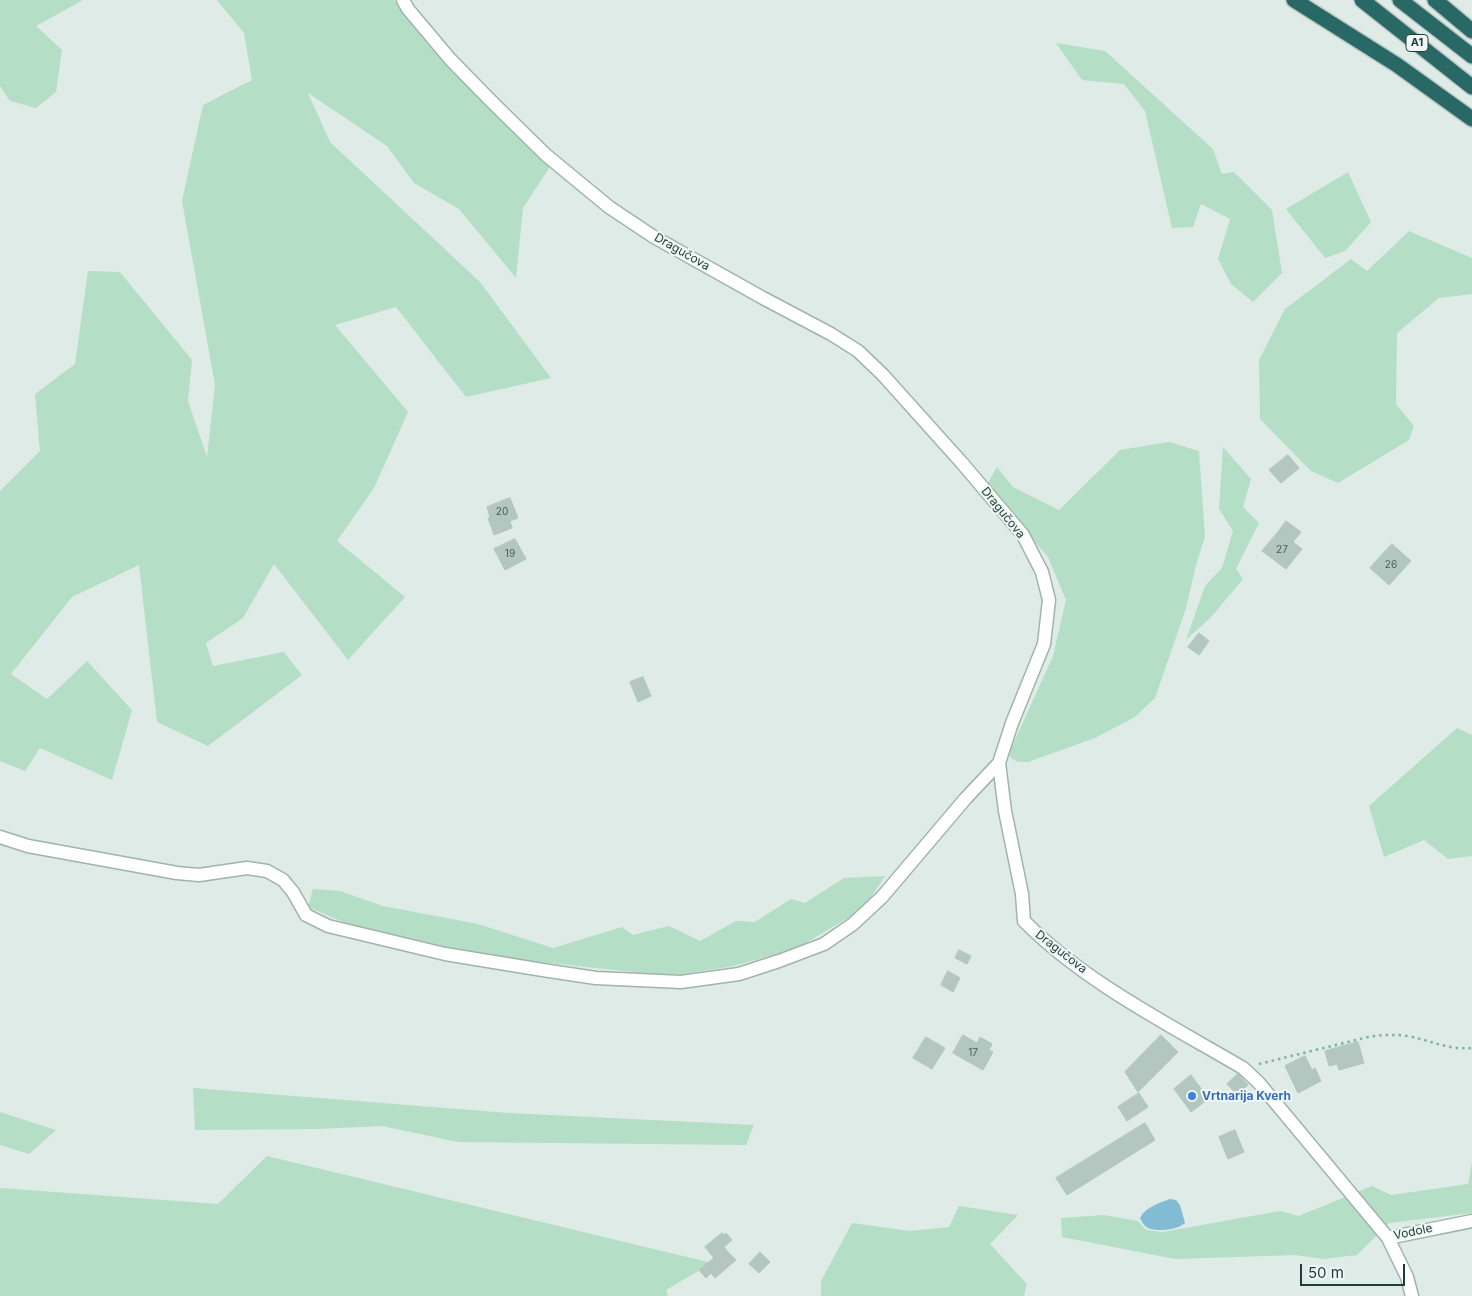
<!DOCTYPE html>
<meta charset="utf-8">
<style>
body{margin:0}
#map{position:relative;width:1472px;height:1296px;overflow:hidden;background:#deebe7;font-family:Inter,sans-serif}
canvas{display:block}
.scale{position:absolute;left:1300px;top:1264px;width:105px;height:22px;box-sizing:border-box;border:2px solid #1f3c38;border-top:0;padding-left:6px;font-size:15px;line-height:18px;white-space:nowrap;color:#1f3c38;-webkit-text-stroke:4px #eff7f4;paint-order:stroke}
</style>
<div id="map">
<canvas width="1472" height="1296"></canvas>
<div class="scale">50 m</div>
</div>
<script>
const g = document.querySelector('canvas').getContext('2d');
g.lineJoin = 'round';
function fill(path, color) {
  g.fillStyle = color;
  g.fill(path, 'evenodd');
}
function strokePath(path, color, width, dash) {
  g.strokeStyle = color;
  g.lineWidth = width;
  g.lineCap = dash ? 'butt' : 'round';
  g.setLineDash(dash || []);
  g.stroke(path);
}
function label(font, color, halo, rows, align = 'center') {
  g.font = font + ' Inter,sans-serif';
  g.lineWidth = 4;
  g.setLineDash([]);
  g.textBaseline = 'middle';
  g.strokeStyle = halo;
  g.fillStyle = color;
  for (const [text, x, y, turn = 0] of rows) {
    g.save();
    g.translate(x, y);
    g.rotate((+turn || 0) * Math.PI / 180);
    g.textAlign = isNaN(turn) ? turn : align;
    if (halo) g.strokeText(text, 0, 0);
    g.fillText(text, 0, 0);
    g.restore();
  }
}
fill(new Path2D(`
 M 0,0 L 83,0 L 36,26 L 62,50 L 56,92 L 36,108 L 10,101 L 0,86 Z
 M 217,0 L 394,0 L 403,13 L 488,106 L 551,165 L 523,208 L 516,278 L 459,209 L 414,183 L 387,146 L 308,93 L 330,142 L 480,282 L 551,378 L 466,397 L 396,307 L 335,325 L 408,412 L 374,488 L 337,541 L 405,597 L 348,660 L 274,564 L 243,618 L 206,643 L 213,666 L 284,652 L 302,675 L 208,746 L 157,722 L 139,565 L 72,597 L 11,674 L 47,699 L 87,661 L 132,710 L 112,780 L 40,748 L 25,771 L 0,761 L 0,491 L 40,451 L 35,394 L 75,364 L 88,271 L 120,272 L 192,360 L 188,401 L 207,457 L 215,385 L 182,201 L 203,105 L 252,80 L 244,33 Z
 M 1056,43 L 1105,51 L 1213,149 L 1222,174 L 1234,172 L 1272,210 L 1282,273 L 1253,302 L 1231,284 L 1218,259 L 1230,219 L 1201,204 L 1193,227 L 1172,228 L 1145,111 L 1124,84 L 1082,80 Z
 M 1348,172 L 1371,222 L 1345,251 L 1325,258 L 1286,209 Z
 M 1409,231 L 1472,258 L 1472,294 L 1439,298 L 1397,333 L 1396,404 L 1414,426 L 1409,440 L 1338,483 L 1311,471 L 1260,419 L 1259,360 L 1285,309 L 1351,259 L 1367,271 Z
 M 1169,442 L 1199,451 L 1205,537 L 1196,565 L 1186,608 L 1155,698 L 1135,717 L 1095,738 L 1028,762 L 1018,762 L 1011,758 L 1009,753 L 1053,656 L 1066,600 L 1048,557 L 986,486 L 997,467 L 1013,487 L 1059,510 L 1120,450 Z
 M 1223,447 L 1251,479 L 1243,507 L 1259,523 L 1236,569 L 1243,579 L 1211,617 L 1186,640 L 1205,586 L 1222,568 L 1233,531 L 1219,509 Z
 M 1457,728 L 1472,735 L 1472,856 L 1448,859 L 1424,840 L 1384,857 L 1369,806 Z
 M 885,876 L 863,909 L 797,948 L 734,966 L 670,976 L 494,957 L 355,927 L 308,907 L 313,889 L 340,891 L 383,906 L 478,924 L 553,948 L 622,927 L 633,935 L 669,926 L 700,941 L 736,921 L 755,922 L 791,899 L 805,903 L 844,878 Z
 M 193,1088 L 509,1113 L 754,1125 L 746,1145 L 458,1142 L 382,1126 L 316,1129 L 195,1130 Z
 M 0,1112 L 56,1130 L 29,1154 L 0,1145 Z
 M 267,1156 L 712,1263 L 666,1290 L 668,1296 L 0,1296 L 0,1188 L 218,1204 Z
 M 1472,1162 L 1472,1213 L 1389,1223 L 1357,1255 L 1323,1259 L 1295,1255 L 1175,1259 L 1062,1237 L 1061,1218 L 1104,1215 L 1138,1221 L 1146,1230 L 1163,1232 L 1280,1211 L 1299,1216 L 1372,1186 L 1391,1195 L 1468,1184 Z
 M 959,1206 L 1018,1215 L 990,1244 L 1027,1284 L 1024,1296 L 821,1296 L 821,1281 L 852,1223 L 910,1231 L 949,1227 Z`), '#b5dec6');
fill(new Path2D(`
 M 1170,1199 L 1176,1200 L 1180,1205 L 1185,1223 C 1178,1230 1157,1232 1148,1228 C 1144,1226 1142,1222 1140,1218 C 1145,1207 1160,1203 1170,1199 Z`), '#82bcd4');
const building = new Path2D(`
 M 1288,455 L 1299,468 L 1281,483 L 1269,470 Z
 M 510,498 L 518,518 L 510,521 L 512,528 L 494,535 L 488,518 L 490,517 L 487,507 Z
 M 1286,521 L 1301,532 L 1293,542 L 1279,531 Z
 M 1279,531 L 1302,549 L 1286,569 L 1262,551 Z
 M 515,539 L 526,559 L 505,570 L 494,549 Z
 M 1392,544 L 1411,561 L 1389,585 L 1370,568 Z
 M 1199,633 L 1209,641 L 1199,655 L 1188,647 Z
 M 643,677 L 651,696 L 638,702 L 630,682 Z
 M 959,950 L 971,956 L 967,964 L 955,958 Z
 M 948,971 L 960,978 L 953,992 L 941,985 Z
 M 963,1035 L 977,1043 L 980,1037 L 992,1044 L 989,1050 L 993,1052 L 983,1070 L 953,1053 Z
 M 1161,1035 L 1178,1052 L 1138,1092 L 1125,1072 Z
 M 926,1037 L 945,1048 L 932,1069 L 913,1058 Z
 M 1358,1042 L 1364,1063 L 1339,1070 L 1337,1064 L 1329,1066 L 1325,1051 Z
 M 1305,1056 L 1312,1070 L 1315,1068 L 1321,1081 L 1298,1093 L 1285,1066 Z
 M 1238,1074 L 1248,1085 L 1237,1095 L 1227,1084 Z
 M 1191,1075 L 1203,1091 L 1201,1093 L 1207,1100 L 1191,1112 L 1174,1089 Z
 M 1139,1093 L 1148,1107 L 1127,1121 L 1118,1107 Z
 M 1145,1123 L 1155,1140 L 1067,1195 L 1056,1178 Z
 M 1235,1130 L 1244,1152 L 1228,1159 L 1219,1137 Z
 M 722,1233 L 724,1235 L 726,1233 L 732,1240 L 724,1247 L 729,1253 L 714,1258 L 705,1247 Z
 M 760,1252 L 770,1262 L 759,1273 L 749,1264 Z
 M 729,1253 L 736,1260 L 715,1278 L 711,1273 L 706,1278 L 699,1270 L 714,1258 Z`);
fill(building, '#b4c6c0');
strokePath(building, '#b0c5bf', 1);
const street = new Path2D(`
 M 403,0 L 408,9 L 450,59 L 492,102 L 546,155 L 609,207 L 654,237 L 763,298 L 831,334 L 858,351 L 883,375 L 962,463 L 1023,535 L 1042,572 L 1049,600 L 1044,644 L 1012,723 L 999,763 L 1005,811 L 1022,894 L 1024,921 C 1084,982 1170,1025 1243,1068 L 1259,1083 L 1388,1238 L 1407,1277 L 1412,1296
 M 0,837 L 28,846 L 177,873 L 199,875 L 247,868 L 267,871 L 283,880 L 293,892 L 306,915 L 328,926 L 445,954 L 549,971 L 596,978 L 681,982 L 739,974 L 779,961 L 824,944 L 853,924 L 882,897 L 966,798 L 999,763
 M 1388,1238 L 1472,1221`);
const highway = new Path2D(`
 M 1294,0 L 1397,65 L 1472,119
 M 1362,0 L 1472,87
 M 1400,0 L 1472,56
 M 1435,0 L 1472,31`);
strokePath(street, '#a1b3af', 15);
strokePath(highway, '#c0c8c7', 18);
strokePath(new Path2D(`
 M 1259,1064 L 1368,1037 C 1381,1035 1394,1034 1407,1036 C 1431,1040 1446,1050 1472,1048`), '#7db1a7', 2.5, [2.5, 4]);
strokePath(street, '#fff', 12);
strokePath(highway, '#296965', 15);
for (const [x, y, r, color] of [
 [1192,1096,5,"#3f7fe0"]
]) {
  const dot = new Path2D();
  dot.arc(x, y, r, 0, 2 * Math.PI);
  g.fillStyle = color;
  g.fill(dot);
  strokePath(dot, '#eff7f4', 2);
}
label('10px', '#445e5a', null, [
 ["20",502,512],
 ["27",1282,550],
 ["19",510,554],
 ["26",1391,565],
 ["17",973,1053]
]);
for (const [x, y, w] of [
 [1417,43,22]
]) {
  const box = new Path2D();
  box.roundRect(x - w / 2, y - 8.5, w, 17, 4);
  g.fillStyle = '#eff7f4';
  g.fill(box);
  strokePath(box, '#1f3c38', 1);
}
label('bold 11px', '#1f3c38', null, [
 ["A1",1417,43]
]);
label('12px', '#1f3c38', '#eff7f4', [
 ["Dragučova",682,252,30],
 ["Dragučova",1003,513,51],
 ["Dragučova",1061,952,38],
 ["Vodole",1413,1232,-12]
]);
label('bold 12px', '#366cbe', '#eff7f4', [
 ["Vrtnarija Kverh",1202,1096]
], 'left');
</script>
